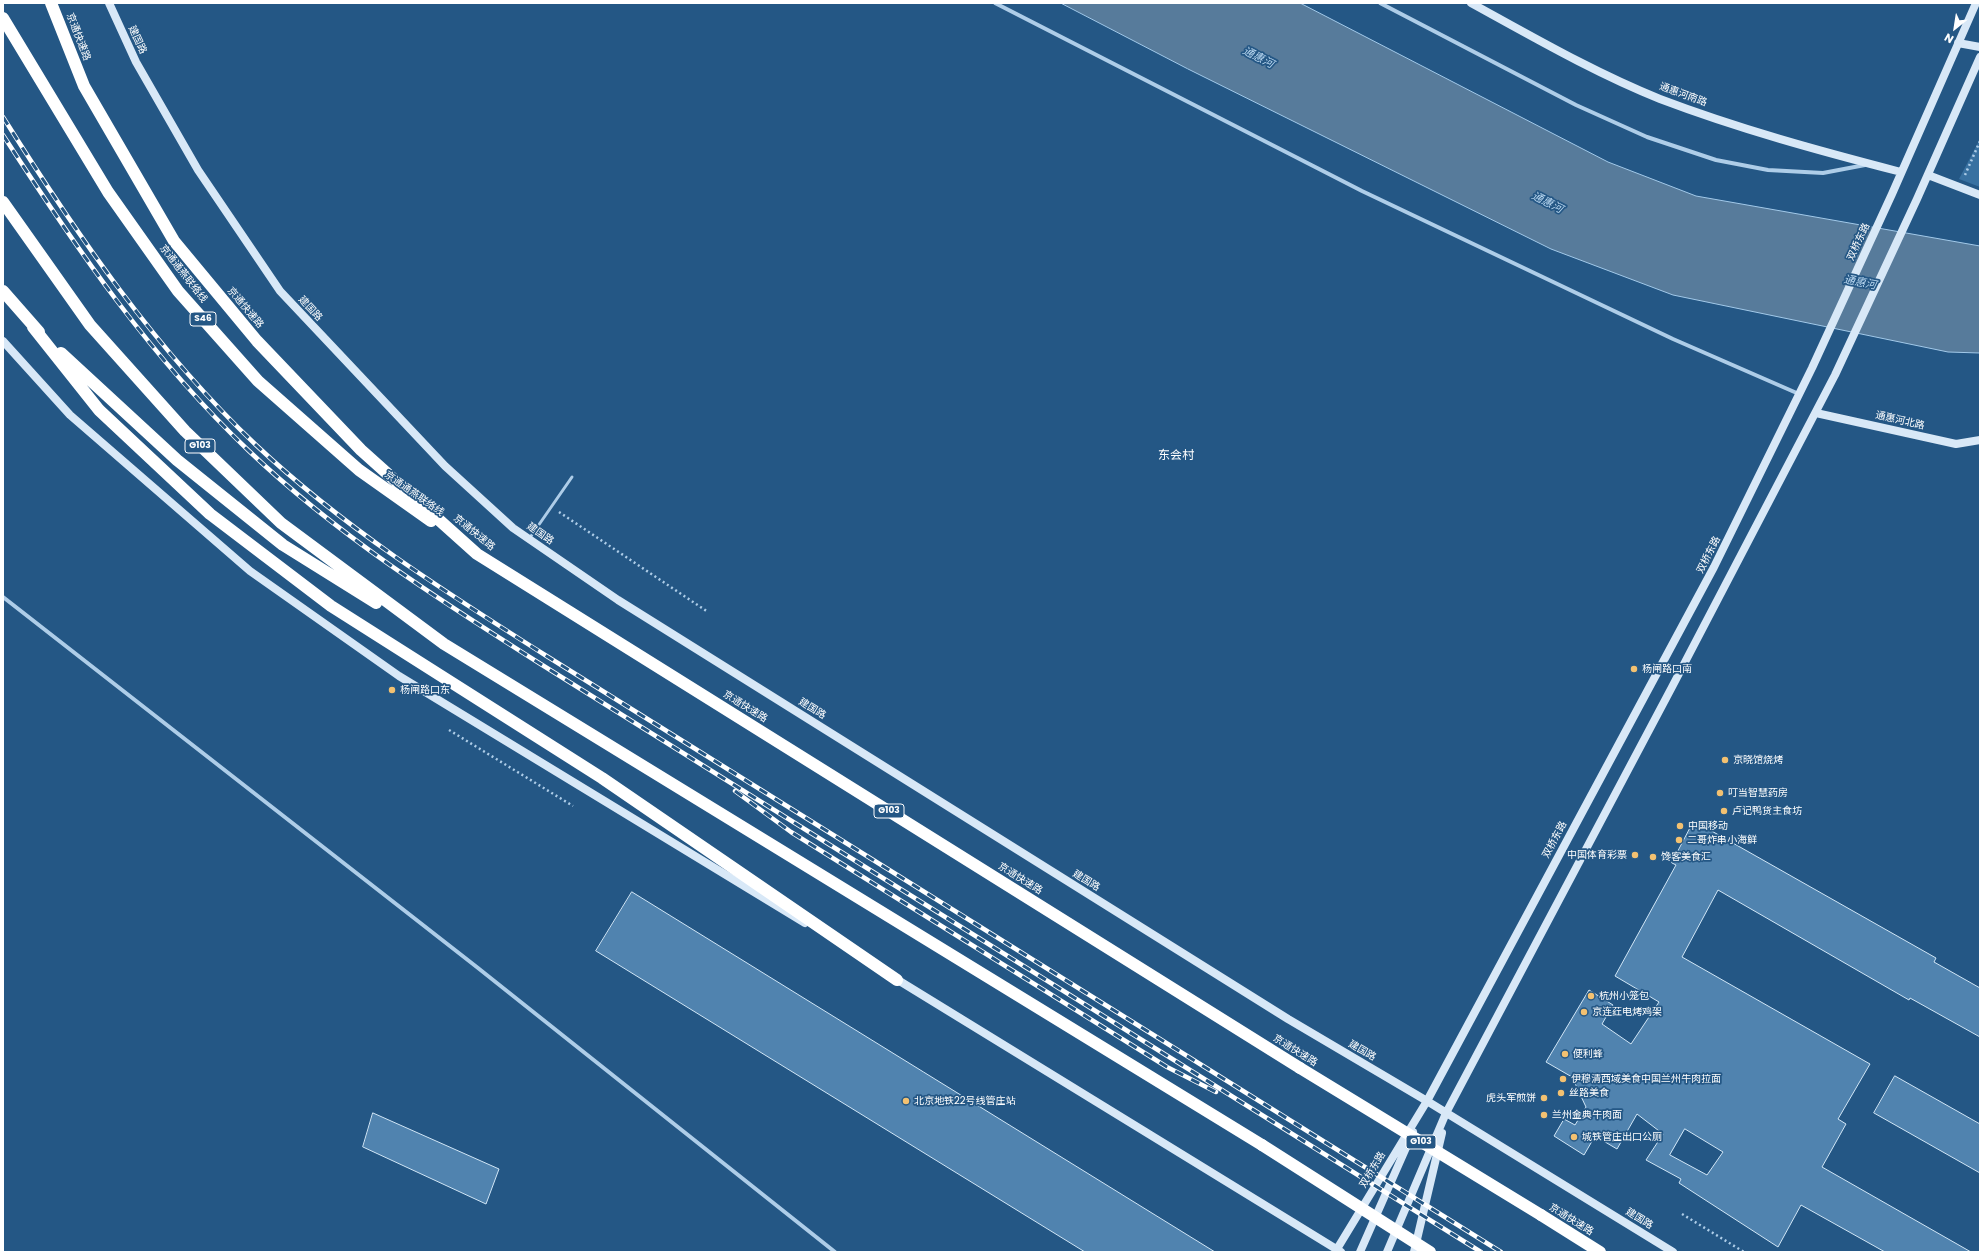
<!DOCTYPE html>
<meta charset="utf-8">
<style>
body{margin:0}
#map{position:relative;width:1983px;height:1255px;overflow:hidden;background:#245785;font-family:Poppins,sans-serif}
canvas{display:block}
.frame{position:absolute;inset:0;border:4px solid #fff;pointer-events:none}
.north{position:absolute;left:1935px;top:8px;width:40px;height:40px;-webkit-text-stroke:3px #245785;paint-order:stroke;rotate:210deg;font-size:11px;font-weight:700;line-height:16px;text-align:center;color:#fff}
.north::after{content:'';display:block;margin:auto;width:14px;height:18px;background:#fff;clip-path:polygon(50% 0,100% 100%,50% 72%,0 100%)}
</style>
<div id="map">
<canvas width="1983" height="1255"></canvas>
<div class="frame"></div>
<div class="north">N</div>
</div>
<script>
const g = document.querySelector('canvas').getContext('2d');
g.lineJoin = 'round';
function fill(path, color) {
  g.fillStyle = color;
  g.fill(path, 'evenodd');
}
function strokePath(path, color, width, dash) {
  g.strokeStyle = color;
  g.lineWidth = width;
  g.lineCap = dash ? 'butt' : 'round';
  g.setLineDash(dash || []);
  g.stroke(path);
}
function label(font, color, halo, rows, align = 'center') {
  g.font = font + ' Poppins,"Noto Sans SC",sans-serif';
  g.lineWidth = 3.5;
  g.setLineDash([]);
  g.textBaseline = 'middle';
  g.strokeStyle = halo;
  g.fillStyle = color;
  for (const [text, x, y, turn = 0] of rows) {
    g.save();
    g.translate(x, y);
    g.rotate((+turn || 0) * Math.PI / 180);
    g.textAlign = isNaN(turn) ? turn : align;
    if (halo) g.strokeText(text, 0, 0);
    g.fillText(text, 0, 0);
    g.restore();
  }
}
fill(new Path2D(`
 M 1980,139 L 1980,187 L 1959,179 Z`), '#3871a1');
const water = new Path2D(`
 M 1061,3 L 1300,3 L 1608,162 L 1696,196 L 1980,246 L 1980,353 L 1948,352 L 1673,295 L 1551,249 L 1188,69 Z`);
fill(water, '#577b9b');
strokePath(water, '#a2c9e9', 1);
const building = new Path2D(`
 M 1694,821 L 1936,958 L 1934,962 L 1980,988 L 1980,1037 L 1910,998 L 1909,1000 L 1718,890 L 1682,957 L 1870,1064 L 1838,1119 L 1846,1124 L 1822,1167 L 1971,1252 L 1885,1252 L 1801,1205 L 1778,1247 L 1679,1183 L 1681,1179 L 1646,1160 L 1663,1134 L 1637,1114 L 1617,1149 L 1595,1136 L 1584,1155 L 1554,1136 L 1564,1119 L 1575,1125 L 1586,1107 L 1572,1077 L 1546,1062 L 1589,990 L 1613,1005 L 1602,1024 L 1631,1044 L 1659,1002 L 1615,976 L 1676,865 L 1672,863 ZM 1685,1129 L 1723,1152 L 1707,1175 L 1670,1155 Z
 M 632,892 L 1215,1252 L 1085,1252 L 596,951 Z
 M 1895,1076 L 1980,1124 L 1980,1173 L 1874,1113 Z
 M 373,1113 L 499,1169 L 486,1204 L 363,1147 Z`);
fill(building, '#5083af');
strokePath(building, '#d1e6f6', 1);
strokePath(new Path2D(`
 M 1965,175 L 1980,141
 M 559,512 L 708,612
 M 449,730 L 573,806
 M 1682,1214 L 1744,1252`), '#aecde8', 2.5, [2, 3]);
strokePath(new Path2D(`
 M 529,539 L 572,477`), '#aecde8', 3);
strokePath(new Path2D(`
 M 995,3 L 1362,191 L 1673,339 L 1799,394
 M 1380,3 L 1576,105 L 1647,137 L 1716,160 L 1768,170 L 1823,173 L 1865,165
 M 3,597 L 478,968 L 835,1252`), '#aecde8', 4);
strokePath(new Path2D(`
 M 109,3 L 136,62 L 198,170 L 280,291 L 445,466 L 513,528 L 618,600 L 1288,1019 L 1427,1101 L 1673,1252
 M 1471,3 C 1533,37 1595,73 1660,99 C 1739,129 1820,151 1901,172
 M 1958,43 L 1980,47
 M 1928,175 L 1980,195
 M 3,341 L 70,415 L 250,571 L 399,676 L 805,923
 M 1816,413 L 1956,444 L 1980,440
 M 893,977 L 1341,1252
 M 1337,1249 L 1427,1101 L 1714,567 L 1812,368 L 1892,194 L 1976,3
 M 1360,1252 L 1413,1132
 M 1387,1252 L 1446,1113 L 1672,687 L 1835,375 L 1917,199 L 1980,57
 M 1414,1252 L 1442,1133`), '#d8e8f7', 8);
strokePath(new Path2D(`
 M 51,3 L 84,86 L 174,241 L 257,341 L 361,450 L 477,554 L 1300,1068
 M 3,18 L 108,192 L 178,291 L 258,381 L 359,470 L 431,521
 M 3,202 L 90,325 L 185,431 L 281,523 L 444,644 L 1262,1145
 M 3,291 L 39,332
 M 33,327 L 99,410 L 210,514 L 331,606 L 602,778 L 897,980
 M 61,353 L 177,460 L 283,545 L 376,603
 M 1541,1215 L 1600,1252`), '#fff', 12);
const rail = new Path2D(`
 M 3,117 C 77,235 155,349 256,445 C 343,527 444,591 545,655 L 1501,1252
 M 3,135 C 76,248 151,358 249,451 C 336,534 438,599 539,663 L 1481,1252
 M 735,791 L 791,832 L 1167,1067 L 1216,1092`);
strokePath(rail, '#fff', 4.5);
strokePath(rail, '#245785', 3, [9]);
strokePath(new Path2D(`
 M 1300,1068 L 1541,1215
 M 1262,1145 L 1430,1252`), '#fff', 12);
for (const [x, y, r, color] of [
 [1634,669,4,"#f3c171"],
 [392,690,4,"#f3c171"],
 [1725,760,4,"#f3c171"],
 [1720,793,4,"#f3c171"],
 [1724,811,4,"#f3c171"],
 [1680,826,4,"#f3c171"],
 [1679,840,4,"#f3c171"],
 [1635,855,4,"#f3c171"],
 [1653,857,4,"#f3c171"],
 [1591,996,4,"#f3c171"],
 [1584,1012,4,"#f3c171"],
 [1565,1054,4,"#f3c171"],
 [1563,1079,4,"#f3c171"],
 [1561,1093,4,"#f3c171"],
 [1544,1098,4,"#f3c171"],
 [906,1101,4,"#f3c171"],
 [1544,1115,4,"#f3c171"],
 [1574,1137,4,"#f3c171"]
]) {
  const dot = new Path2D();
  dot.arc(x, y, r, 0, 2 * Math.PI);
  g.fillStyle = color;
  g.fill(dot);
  strokePath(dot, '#245785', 1.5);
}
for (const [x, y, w] of [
 [203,319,26],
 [200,446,30],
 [889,811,30],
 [1421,1142,30]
]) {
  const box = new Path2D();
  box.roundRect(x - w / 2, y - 7, w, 14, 3);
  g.fillStyle = '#245785';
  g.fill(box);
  strokePath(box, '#fff', 1);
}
label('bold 9px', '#fff', null, [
 ["S46",203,319],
 ["G103",200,446],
 ["G103",889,811],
 ["G103",1421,1142]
]);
label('10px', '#fff', '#245785', [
 ["京通快速路",78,37,69],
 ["建国路",137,40,65],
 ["通惠河南路",1683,95,20],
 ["双桥东路",1859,242,-65],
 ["京通通燕联络线",183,274,52],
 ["京通快速路",245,308,50],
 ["建国路",310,309,47],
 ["通惠河北路",1900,421,13],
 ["京通通燕联络线",414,494,35],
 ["京通快速路",474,533,39],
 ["建国路",540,534,35],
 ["双桥东路",1709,555,-63],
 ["京通快速路",745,707,32],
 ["建国路",812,709,32],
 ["双桥东路",1555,840,-62],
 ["京通快速路",1020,879,32],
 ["建国路",1086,881,32],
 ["京通快速路",1295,1051,32],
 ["建国路",1362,1051,30],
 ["双桥东路",1373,1170,-59],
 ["建国路",1639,1219,32],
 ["京通快速路",1571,1220,32]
]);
label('10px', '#fff', '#245785', [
 ["杨闸路口南",1642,669],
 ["杨闸路口东",400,690],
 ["京晓馆烧烤",1733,760],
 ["叮当智慧药房",1728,793],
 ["卢记鸭货主食坊",1732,811],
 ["中国移动",1688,826],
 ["二哥炸串小海鲜",1687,840],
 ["中国体育彩票",1627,855,"right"],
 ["馋客美食汇",1661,857],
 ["杭州小笼包",1599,996],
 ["京连荭电烤鸡架",1592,1012],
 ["便利蜂",1573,1054],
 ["伊穆清西域美食中国兰州牛肉拉面",1571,1079],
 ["丝路美食",1569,1093],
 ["虎头军煎饼",1536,1098,"right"],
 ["北京地铁22号线管庄站",914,1101],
 ["兰州金典牛肉面",1552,1115],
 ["城铁管庄出口公厕",1582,1137]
], 'left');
label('italic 11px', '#b9d7f0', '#245785', [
 ["通惠河",1258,58,27],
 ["通惠河",1547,203,27],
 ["通惠河",1860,283,11]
]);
label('12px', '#fff', '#245785', [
 ["东会村",1176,456]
]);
</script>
